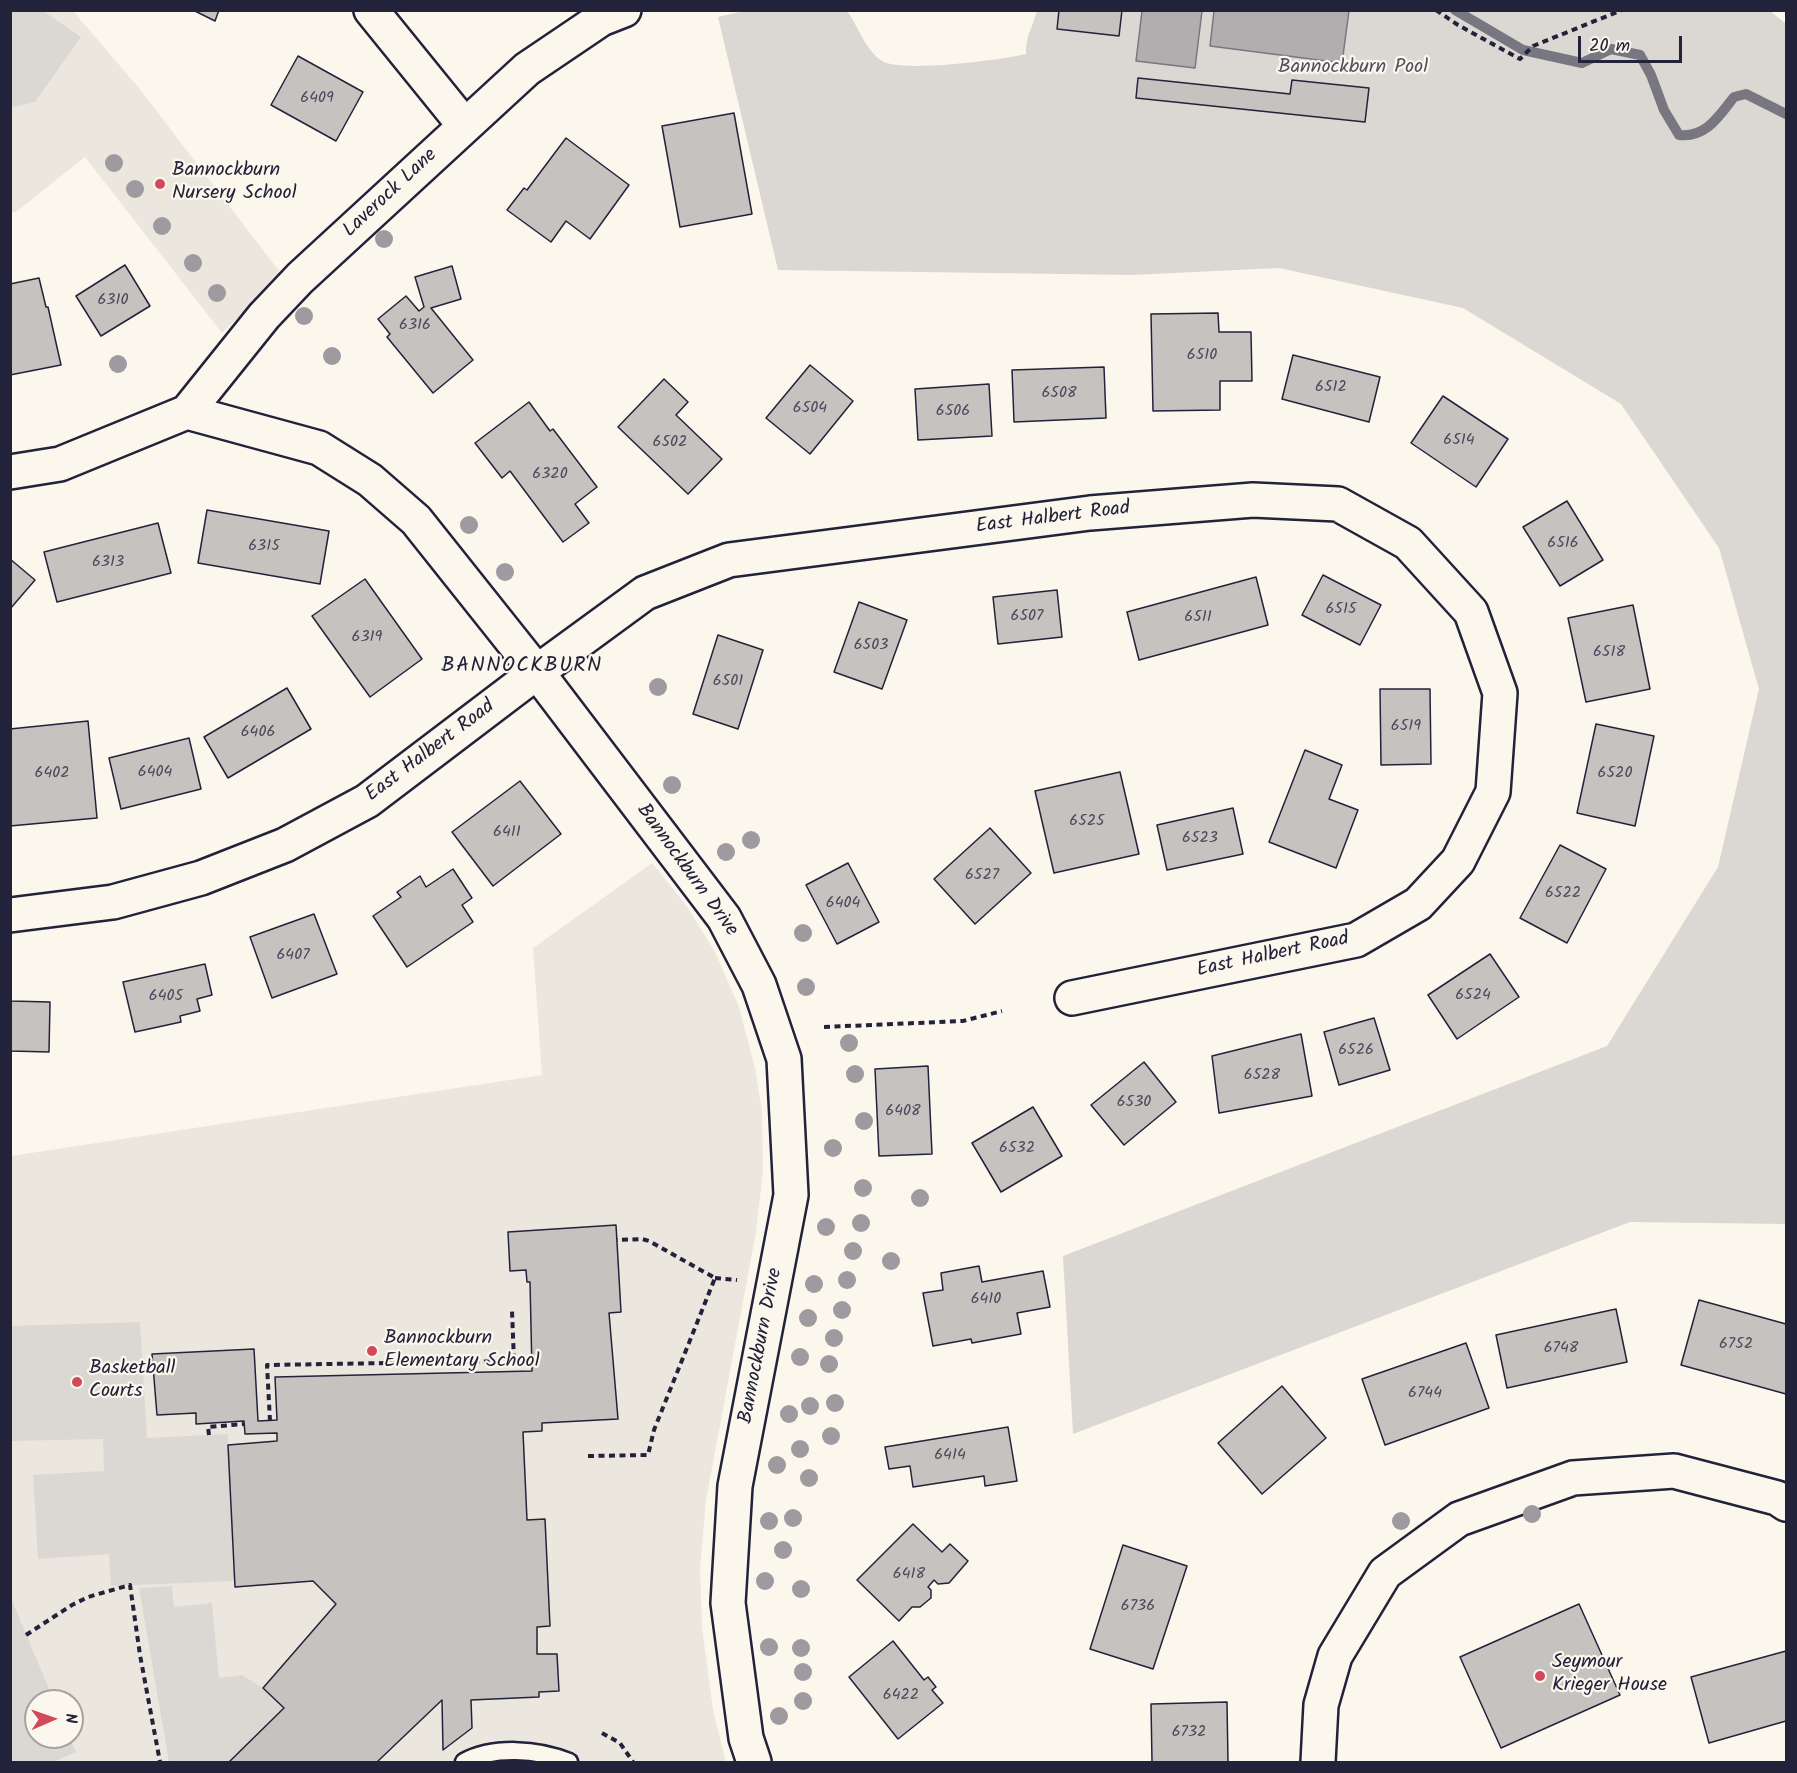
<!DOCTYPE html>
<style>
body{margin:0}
#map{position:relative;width:1797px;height:1773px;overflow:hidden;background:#fbf7ec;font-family:Kalam,sans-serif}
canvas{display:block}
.frame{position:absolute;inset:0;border:12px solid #22223b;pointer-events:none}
.north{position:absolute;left:24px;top:1689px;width:60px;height:60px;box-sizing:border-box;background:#fbf7ec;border:2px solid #a4a2a5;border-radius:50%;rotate:88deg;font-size:16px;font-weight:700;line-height:24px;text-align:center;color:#22223b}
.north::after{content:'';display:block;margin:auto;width:21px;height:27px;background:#d1495b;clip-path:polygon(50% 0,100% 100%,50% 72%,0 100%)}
.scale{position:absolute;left:1578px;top:36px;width:104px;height:27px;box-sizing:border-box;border:3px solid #22223b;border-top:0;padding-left:8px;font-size:18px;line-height:21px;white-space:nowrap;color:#22223b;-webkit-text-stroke:4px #fbf7ec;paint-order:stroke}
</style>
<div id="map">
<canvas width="1797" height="1773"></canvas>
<div class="frame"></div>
<div class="north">N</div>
<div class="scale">20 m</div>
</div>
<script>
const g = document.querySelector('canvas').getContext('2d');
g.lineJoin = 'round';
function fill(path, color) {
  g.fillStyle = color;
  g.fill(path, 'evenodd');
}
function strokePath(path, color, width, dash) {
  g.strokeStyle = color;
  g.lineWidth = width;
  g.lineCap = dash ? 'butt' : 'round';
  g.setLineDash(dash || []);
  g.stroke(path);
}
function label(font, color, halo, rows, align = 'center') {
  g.font = font + ' Kalam,sans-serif';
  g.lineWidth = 4.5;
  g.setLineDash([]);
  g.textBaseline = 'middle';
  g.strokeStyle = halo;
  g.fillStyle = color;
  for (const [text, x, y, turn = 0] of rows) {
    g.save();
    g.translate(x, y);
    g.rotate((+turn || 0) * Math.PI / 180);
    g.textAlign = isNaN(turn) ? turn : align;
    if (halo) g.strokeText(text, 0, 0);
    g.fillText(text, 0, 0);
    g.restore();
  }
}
fill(new Path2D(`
 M 11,11 L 73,11 L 139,88 L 282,275 L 222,333 L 85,157 L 16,212 L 11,213 Z
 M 652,863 L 686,905 L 715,952 L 739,1007 L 755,1068 L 762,1112 L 763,1171 L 756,1232 L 706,1500 L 700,1569 L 702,1627 L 713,1710 L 726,1762 L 11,1762 L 11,1156 L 542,1075 L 533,948 ZM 36,1701 L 72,1701 L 72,1737 L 36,1737 Z`), '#ebe7df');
fill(new Path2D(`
 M 11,10 L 43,11 L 81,37 L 35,102 L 14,107 L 10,104 Z
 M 749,10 L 846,11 L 850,15 C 859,30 867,51 882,61 C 900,73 1001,60 1026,54 C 1025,37 1033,27 1037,10 L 1769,10 L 1786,24 L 1786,1224 L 1630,1222 L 1073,1434 L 1063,1256 L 1607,1046 L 1718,867 L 1759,689 L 1719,548 L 1621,404 L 1463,308 L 1279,268 L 1132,275 L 778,270 L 718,17 Z
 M 140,1322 L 147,1438 L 228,1434 L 235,1581 L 111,1586 L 109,1554 L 38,1559 L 33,1475 L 104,1471 L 103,1439 L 11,1441 L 10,1326 Z
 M 172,1586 L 174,1607 L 212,1603 L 219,1678 L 242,1675 L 263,1688 L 284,1708 L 229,1762 L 169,1762 L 139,1588 Z
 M 11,1598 L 54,1701 L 36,1701 L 36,1737 L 69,1737 L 76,1752 L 53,1762 L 11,1762 Z`), '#dbd8d3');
const water = new Path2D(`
 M 1142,11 L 1202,11 L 1195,68 L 1136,61 Z
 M 1214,11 L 1349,11 L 1342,63 L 1210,46 Z`);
fill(water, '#b1aeb0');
strokePath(water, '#787681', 1.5);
strokePath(new Path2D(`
 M 1455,10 L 1523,50 L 1582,63 L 1611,49 L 1640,55 L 1651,75 L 1664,110 L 1679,135 C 1706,138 1719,116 1734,97 L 1746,94 L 1786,114`), '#787681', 10);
const building = new Path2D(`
 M 193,10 L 219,10 L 215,21 Z
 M 1059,10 L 1122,10 L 1119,36 L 1057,29 Z
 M 298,56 L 363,92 L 336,141 L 271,105 Z
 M 1138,78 L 1290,94 L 1292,80 L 1369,88 L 1365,122 L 1136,98 Z
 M 734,113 L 752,214 L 680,227 L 662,126 Z
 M 566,138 L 629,185 L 590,239 L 566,221 L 551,242 L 507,210 L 524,188 L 527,190 Z
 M 125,265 L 150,306 L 101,336 L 76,296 Z
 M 452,266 L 461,299 L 431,308 L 473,360 L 433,393 L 387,337 L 390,334 L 378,319 L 406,296 L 419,311 L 424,307 L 415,277 Z
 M 39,278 L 46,307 L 48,307 L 61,365 L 10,375 L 10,284 Z
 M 1218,313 L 1219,332 L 1251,332 L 1252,381 L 1220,381 L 1220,410 L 1153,411 L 1151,314 Z
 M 1293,355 L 1380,377 L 1369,422 L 1282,399 Z
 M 810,365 L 853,401 L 810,454 L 766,418 Z
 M 1104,367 L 1106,418 L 1014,422 L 1012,370 Z
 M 664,379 L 688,402 L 676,415 L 722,459 L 688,494 L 618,427 Z
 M 989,384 L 992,436 L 918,440 L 915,389 Z
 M 1443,396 L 1508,439 L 1476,487 L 1411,443 Z
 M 529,402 L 550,431 L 553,429 L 597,487 L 575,504 L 589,523 L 563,542 L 510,471 L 502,478 L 475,443 Z
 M 1567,501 L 1603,560 L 1560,586 L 1523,527 Z
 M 207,510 L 329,531 L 320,584 L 198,563 Z
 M 158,523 L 171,573 L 57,602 L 44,552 Z
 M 10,559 L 35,580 L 10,609 Z
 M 1323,575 L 1381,605 L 1360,645 L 1302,615 Z
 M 1256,577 L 1268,625 L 1139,660 L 1127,612 Z
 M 365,579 L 422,659 L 370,697 L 312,616 Z
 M 1057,590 L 1062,637 L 998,644 L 993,597 Z
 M 859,602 L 907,620 L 882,689 L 834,672 Z
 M 1633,605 L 1650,689 L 1586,702 L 1568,618 Z
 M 718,635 L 763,650 L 738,729 L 693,714 Z
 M 287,688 L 311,729 L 228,778 L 204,737 Z
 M 1380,689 L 1430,689 L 1431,764 L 1381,765 Z
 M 88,721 L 97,818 L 10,826 L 10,729 Z
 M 1596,724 L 1654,736 L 1635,826 L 1577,813 Z
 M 189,738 L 201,789 L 121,809 L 109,758 Z
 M 1305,750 L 1342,765 L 1329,799 L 1358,810 L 1336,868 L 1269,842 Z
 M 1120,772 L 1139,854 L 1054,873 L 1035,791 Z
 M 520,781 L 561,834 L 493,886 L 452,832 Z
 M 1233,808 L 1243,854 L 1167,870 L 1157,825 Z
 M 990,828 L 1031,873 L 975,924 L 934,879 Z
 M 1560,845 L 1606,869 L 1567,943 L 1520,918 Z
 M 848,863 L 879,922 L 837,944 L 806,885 Z
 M 453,869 L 472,898 L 462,905 L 473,922 L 407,967 L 373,916 L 401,897 L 397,892 L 420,876 L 426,887 Z
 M 314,914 L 337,974 L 272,998 L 250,937 Z
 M 1490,954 L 1519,997 L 1457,1039 L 1428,995 Z
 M 205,964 L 212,995 L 197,999 L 200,1011 L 180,1016 L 181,1022 L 135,1032 L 123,982 Z
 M 10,989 L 11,1001 L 50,1002 L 49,1052 L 10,1051 Z
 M 1374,1018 L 1390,1070 L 1339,1085 L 1324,1032 Z
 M 1301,1034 L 1312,1096 L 1219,1113 L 1212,1056 Z
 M 1144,1062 L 1176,1102 L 1124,1145 L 1091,1105 Z
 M 928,1066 L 932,1154 L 879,1156 L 875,1069 Z
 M 1033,1107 L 1062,1156 L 1001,1192 L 972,1143 Z
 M 616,1225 L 621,1312 L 609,1313 L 618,1419 L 542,1423 L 542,1431 L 523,1432 L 527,1520 L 545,1519 L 550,1626 L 537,1627 L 537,1654 L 557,1654 L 559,1691 L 539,1692 L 539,1697 L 471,1700 L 472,1728 L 443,1750 L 442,1700 L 377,1762 L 229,1762 L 284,1708 L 263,1688 L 336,1604 L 313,1581 L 235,1587 L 228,1445 L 277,1441 L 277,1433 L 245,1434 L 244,1421 L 196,1424 L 196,1413 L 157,1415 L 152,1354 L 254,1349 L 258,1421 L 277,1420 L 275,1377 L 532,1371 L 530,1282 L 527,1282 L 526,1270 L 510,1271 L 508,1232 Z
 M 979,1266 L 982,1282 L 1043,1271 L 1050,1307 L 1017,1313 L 1021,1334 L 972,1343 L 971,1339 L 933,1346 L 923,1293 L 943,1290 L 941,1273 Z
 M 1699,1300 L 1786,1324 L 1786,1394 L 1681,1365 Z
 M 1616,1309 L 1627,1362 L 1507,1388 L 1496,1335 Z
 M 1466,1343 L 1489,1408 L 1385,1445 L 1362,1379 Z
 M 1282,1386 L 1326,1438 L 1262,1494 L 1218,1443 Z
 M 1008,1427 L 1017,1481 L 985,1486 L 984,1476 L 913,1487 L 910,1466 L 889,1469 L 885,1447 Z
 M 913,1524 L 942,1552 L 950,1544 L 968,1561 L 949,1583 L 938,1584 L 934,1580 L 928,1587 L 931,1590 L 931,1598 L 920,1607 L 912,1607 L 899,1621 L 857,1580 Z
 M 1123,1545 L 1187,1566 L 1153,1669 L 1090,1649 Z
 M 1579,1604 L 1620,1695 L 1501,1748 L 1460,1657 Z
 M 893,1641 L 924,1680 L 928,1677 L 936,1687 L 932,1690 L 943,1703 L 898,1739 L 849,1677 Z
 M 1786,1651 L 1786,1721 L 1709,1743 L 1691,1677 Z
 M 1227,1702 L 1228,1762 L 1152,1762 L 1151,1704 Z`);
fill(building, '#c6c2c0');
strokePath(building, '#22223b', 1.5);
const lane = new Path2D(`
 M 464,1762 C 493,1746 538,1749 569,1762`);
const street = new Path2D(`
 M 371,10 L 465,126
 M 187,412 L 264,316 L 300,278 L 527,69 L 601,19 L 624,10
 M 10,472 L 60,464 L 187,412 L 319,448 L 370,480 L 416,520 L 537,672 L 724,918 L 759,985 L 784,1059 L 791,1195 L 735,1486 L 728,1603 L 746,1738 L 754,1762
 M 10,915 L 113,902 L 201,878 L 285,845 L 367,801 L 537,672 L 645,593 L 729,560 L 1090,513 L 1253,500 L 1338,504 L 1408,543 L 1471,612 L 1500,693 L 1493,792 L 1458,861 L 1418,904 L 1356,940 L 1072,998
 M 1318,1762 L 1321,1705 L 1335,1656 L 1385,1573 L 1459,1519 L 1573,1478 L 1674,1471 L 1777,1498 L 1786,1504`);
strokePath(lane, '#22223b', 21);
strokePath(street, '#22223b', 38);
strokePath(new Path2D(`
 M 1436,10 L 1458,25 L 1520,59 L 1533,46 L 1622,10
 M 824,1027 L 963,1021 L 1002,1011
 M 715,1278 L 737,1280
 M 270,1421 L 267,1365 L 514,1361 L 512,1311
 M 209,1435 L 208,1427 L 244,1424
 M 588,1456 L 648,1455 L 654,1430 L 715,1278 L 649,1241 L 642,1239 L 617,1240
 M 26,1635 L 72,1605 L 88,1597 L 130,1585 L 140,1655 L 160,1762
 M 602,1733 L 620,1743 L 633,1762`), '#22223b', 4, [6, 4.5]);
strokePath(lane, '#fbf7ec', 16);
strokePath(street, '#fbf7ec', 33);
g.fillStyle = '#9d9ba0';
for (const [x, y] of [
 [114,163],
 [135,189],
 [162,226],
 [384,239],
 [193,263],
 [217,293],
 [304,316],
 [332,356],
 [118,364],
 [469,525],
 [505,572],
 [658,687],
 [672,785],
 [751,840],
 [726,852],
 [803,933],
 [806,987],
 [849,1043],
 [855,1074],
 [864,1121],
 [833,1148],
 [863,1188],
 [920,1198],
 [861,1223],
 [826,1227],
 [853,1251],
 [891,1261],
 [847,1280],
 [814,1284],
 [842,1310],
 [808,1318],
 [834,1338],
 [800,1357],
 [829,1364],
 [835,1403],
 [810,1406],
 [789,1414],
 [831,1436],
 [800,1449],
 [777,1465],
 [809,1478],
 [1532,1514],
 [793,1518],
 [769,1521],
 [1401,1521],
 [783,1550],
 [765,1581],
 [801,1589],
 [769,1647],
 [801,1648],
 [803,1672],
 [803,1701],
 [779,1716]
]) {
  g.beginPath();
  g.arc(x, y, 9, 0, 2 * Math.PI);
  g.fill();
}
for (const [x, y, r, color] of [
 [160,184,6,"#d1495b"],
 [372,1351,6,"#d1495b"],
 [77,1382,6,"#d1495b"],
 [1540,1676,6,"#d1495b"]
]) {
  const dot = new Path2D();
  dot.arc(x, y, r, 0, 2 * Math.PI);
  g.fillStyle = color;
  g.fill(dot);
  strokePath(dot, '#fbf7ec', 2);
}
label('16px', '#4b4a5c', null, [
 ["6409",317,99],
 ["6310",113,301],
 ["6316",415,326],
 ["6510",1202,356],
 ["6512",1331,388],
 ["6508",1059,394],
 ["6504",810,409],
 ["6506",953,412],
 ["6514",1459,441],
 ["6502",670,443],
 ["6320",550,475],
 ["6516",1563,544],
 ["6315",264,547],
 ["6313",108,563],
 ["6515",1341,610],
 ["6507",1027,617],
 ["6511",1198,618],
 ["6319",367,638],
 ["6503",871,646],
 ["6518",1609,653],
 ["6501",728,682],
 ["6519",1406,727],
 ["6406",258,733],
 ["6404",155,773],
 ["6402",52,774],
 ["6520",1615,774],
 ["6525",1087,822],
 ["6411",507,833],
 ["6523",1200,839],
 ["6527",982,876],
 ["6522",1563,894],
 ["6404",843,904],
 ["6407",293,956],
 ["6524",1473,996],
 ["6405",166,997],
 ["6526",1356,1051],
 ["6528",1262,1076],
 ["6530",1134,1103],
 ["6408",903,1112],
 ["6532",1017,1149],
 ["6410",986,1300],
 ["6752",1736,1345],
 ["6748",1561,1349],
 ["6744",1425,1394],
 ["6414",950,1456],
 ["6418",909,1575],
 ["6736",1138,1607],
 ["6422",901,1696],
 ["6732",1189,1733]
]);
label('20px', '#505061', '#fbf7ec', [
 ["Bannockburn Pool",1353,69]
]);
label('20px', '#22223b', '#fbf7ec', [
 ["Bannockburn",172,172],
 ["Nursery School",172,195],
 ["Bannockburn",384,1340],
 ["Elementary School",384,1363],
 ["Basketball",89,1370],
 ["Courts",89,1393],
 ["Seymour",1552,1664],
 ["Krieger House",1552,1687]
], 'left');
label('20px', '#22223b', '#fbf7ec', [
 ["Laverock Lane",391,194,-43],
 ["East Halbert Road",1053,519,-7],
 ["East Halbert Road",431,752,-37],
 ["Bannockburn Drive",686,871,54],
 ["East Halbert Road",1273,956,-12],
 ["Bannockburn Drive",762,1346,-79]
]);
g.letterSpacing = '1.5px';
label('21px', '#22223b', '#fbf7ec', [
 ["BANNOCKBURN",522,667]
]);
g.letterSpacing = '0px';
</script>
